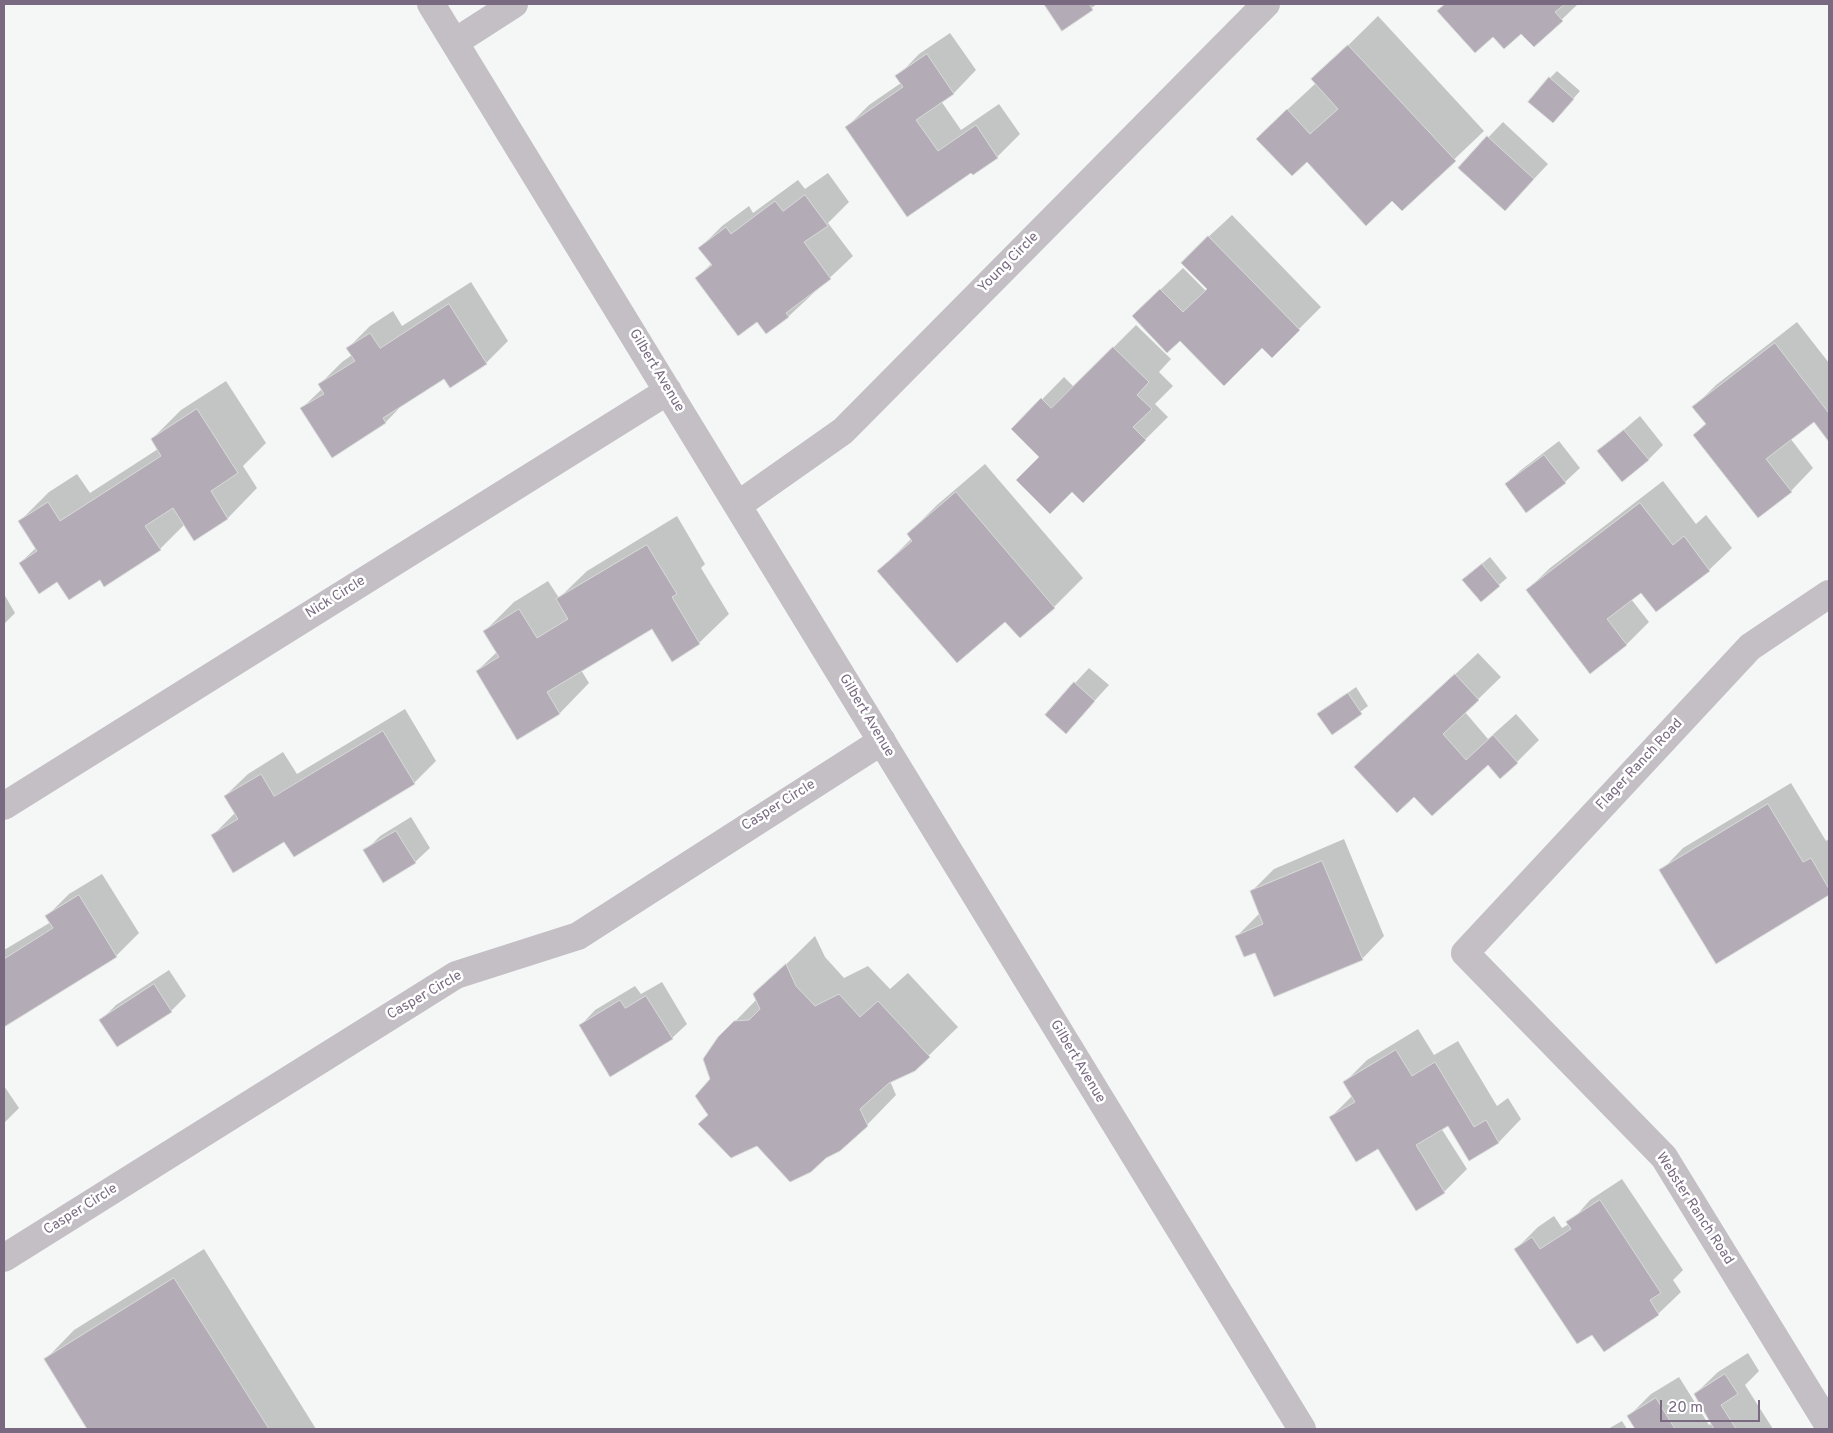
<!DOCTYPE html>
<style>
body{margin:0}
#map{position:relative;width:1833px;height:1433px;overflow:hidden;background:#f4f7f5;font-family:Overpass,sans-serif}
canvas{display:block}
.frame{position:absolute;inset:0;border:5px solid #796a81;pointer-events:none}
.scale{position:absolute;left:1660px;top:1400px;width:100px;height:22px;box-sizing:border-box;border:2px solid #796a81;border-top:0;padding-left:6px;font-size:15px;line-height:18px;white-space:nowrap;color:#796a81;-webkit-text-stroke:4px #fff;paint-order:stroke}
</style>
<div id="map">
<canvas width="1833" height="1433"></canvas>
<div class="frame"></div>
<div class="scale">20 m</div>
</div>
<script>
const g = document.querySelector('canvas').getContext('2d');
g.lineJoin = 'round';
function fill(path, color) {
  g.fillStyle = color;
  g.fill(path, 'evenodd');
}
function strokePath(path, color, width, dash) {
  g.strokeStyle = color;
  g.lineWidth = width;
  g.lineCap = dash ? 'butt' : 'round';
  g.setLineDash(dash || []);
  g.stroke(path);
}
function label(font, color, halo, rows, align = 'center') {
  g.font = font + ' Overpass,sans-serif';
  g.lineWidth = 5;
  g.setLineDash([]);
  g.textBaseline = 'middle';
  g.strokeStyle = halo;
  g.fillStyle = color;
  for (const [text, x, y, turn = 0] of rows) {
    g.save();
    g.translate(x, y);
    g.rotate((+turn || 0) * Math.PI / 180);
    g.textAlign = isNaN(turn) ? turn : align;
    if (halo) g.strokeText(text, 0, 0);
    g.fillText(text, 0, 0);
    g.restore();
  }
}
fill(new Path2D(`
 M 1045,4 L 1097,4 L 1062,29 Z
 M 1446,4 L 1578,4 L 1534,46 L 1521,32 L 1493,35 L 1439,11 Z
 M 1378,16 L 1484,131 L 1402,209 L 1392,199 L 1366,224 L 1287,110 L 1316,83 L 1313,80 Z
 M 950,33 L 976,70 L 954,93 L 941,101 L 961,130 L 999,104 L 1020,134 L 997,157 L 973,174 L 846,128 L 869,105 L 901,83 L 897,77 L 919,54 Z
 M 1557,71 L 1580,91 L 1560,114 L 1550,78 Z
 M 1503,122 L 1548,164 L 1505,210 L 1459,168 Z
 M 828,173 L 849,202 L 828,223 L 853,256 L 789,316 L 766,332 L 757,320 L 697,278 L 712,263 L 700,248 L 722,226 L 749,206 L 753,213 L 798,180 L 805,189 Z
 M 1232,215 L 1321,307 L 1272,356 L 1262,346 L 1180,339 L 1133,316 L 1183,268 L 1206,291 L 1208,289 L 1205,240 Z
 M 471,282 L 508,341 L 486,363 L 445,377 L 405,402 L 386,422 L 332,456 L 302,408 L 322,389 L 319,385 L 342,362 L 352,355 L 348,348 L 370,326 L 393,311 L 402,326 Z
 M 1797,322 L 1829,363 L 1829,440 L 1814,420 L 1790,438 L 1813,468 L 1791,491 L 1695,435 L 1706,423 L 1694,407 L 1716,385 Z
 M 1136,325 L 1171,359 L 1159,372 L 1173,386 L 1155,404 L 1168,417 L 1083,501 L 1013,429 L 1064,377 L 1074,387 Z
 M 226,381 L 266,443 L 243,466 L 257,488 L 228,518 L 194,539 L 185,524 L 160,549 L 100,578 L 57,580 L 20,563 L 37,547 L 20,521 L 49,492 L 77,474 L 90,493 L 158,449 L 152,439 L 181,410 Z
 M 1640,416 L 1663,445 L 1648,460 L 1599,451 Z
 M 1559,441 L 1580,468 L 1565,482 L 1506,484 L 1521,470 Z
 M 985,464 L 1083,578 L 1054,607 L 1005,620 L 879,571 L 912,538 L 908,534 L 937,505 Z
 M 1663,481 L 1696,524 L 1706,515 L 1732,548 L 1709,570 L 1641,591 L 1631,599 L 1649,622 L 1627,644 L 1590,672 L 1527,590 L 1550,568 Z
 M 677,516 L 705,564 L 701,568 L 729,614 L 699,643 L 652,627 L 581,670 L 589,683 L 560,713 L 517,738 L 477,671 L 497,652 L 485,631 L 514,602 L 548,581 L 559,598 L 587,571 Z
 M 1490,557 L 1507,578 L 1481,600 L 1471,573 Z
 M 4,594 L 15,613 L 4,624 Z
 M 1478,653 L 1501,677 L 1465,712 L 1488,739 L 1516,714 L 1539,740 L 1517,762 L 1501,777 L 1488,764 L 1414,796 L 1356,767 Z
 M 1089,668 L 1109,685 L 1066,732 L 1075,683 Z
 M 1356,687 L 1368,706 L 1332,733 L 1319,714 Z
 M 405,709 L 436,761 L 414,783 L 285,840 L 212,836 L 235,813 L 225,796 L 248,774 L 283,752 L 297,774 Z
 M 1791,783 L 1826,841 L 1829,839 L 1829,894 L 1716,963 L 1661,871 L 1683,848 Z
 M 411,817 L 430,848 L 415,862 L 365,851 L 380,836 Z
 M 1344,839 L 1384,936 L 1362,959 L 1256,951 L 1237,936 L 1260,913 L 1251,892 L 1274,869 Z
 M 102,874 L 139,933 L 116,956 L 4,1025 L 4,950 L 51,922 L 47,916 L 69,894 Z
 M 815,936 L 825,957 L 844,978 L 868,966 L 890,989 L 908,973 L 958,1027 L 914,1070 L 890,1081 L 896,1095 L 867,1125 L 758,1145 L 709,1114 L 712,1079 L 719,1038 L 757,999 L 755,995 Z
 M 169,970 L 186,996 L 171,1011 L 101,1020 L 116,1005 Z
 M 662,982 L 687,1024 L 672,1038 L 581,1025 L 595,1010 L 635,986 L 641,994 Z
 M 1418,1029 L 1434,1055 L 1458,1041 L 1497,1106 L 1508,1098 L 1521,1119 L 1499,1142 L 1469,1160 L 1448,1124 L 1441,1128 L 1467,1169 L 1444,1192 L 1416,1209 L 1378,1147 L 1331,1117 L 1353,1095 L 1345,1082 L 1367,1060 Z
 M 4,1086 L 19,1108 L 4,1123 Z
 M 1622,1179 L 1683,1270 L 1673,1280 L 1681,1292 L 1658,1314 L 1604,1350 L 1592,1333 L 1516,1249 L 1538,1227 L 1554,1216 L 1562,1228 L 1569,1224 L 1590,1200 Z
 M 204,1249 L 316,1429 L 89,1429 L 45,1360 L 74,1330 Z
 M 1748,1353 L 1759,1371 L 1745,1385 L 1773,1429 L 1636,1429 L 1628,1417 L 1651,1394 L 1679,1377 L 1709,1425 L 1713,1423 L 1695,1394 L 1718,1372 Z
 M 1622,1421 L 1627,1429 L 1608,1429 Z`), '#0003');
const building = new Path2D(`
 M 1044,4 L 1089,4 L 1093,10 L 1062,31 Z
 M 1445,4 L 1565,4 L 1555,12 L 1563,21 L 1534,47 L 1521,34 L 1504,49 L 1493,37 L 1475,53 L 1437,11 Z
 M 1348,45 L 1456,161 L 1402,211 L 1392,201 L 1366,226 L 1307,162 L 1292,176 L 1256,139 L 1287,109 L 1310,134 L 1338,109 L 1311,79 Z
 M 927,54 L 954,94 L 916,120 L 938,151 L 976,125 L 998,158 L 973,175 L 971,173 L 907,217 L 845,127 L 903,87 L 895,76 Z
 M 1549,77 L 1574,99 L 1553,123 L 1528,102 Z
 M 1487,136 L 1534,179 L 1505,211 L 1458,168 Z
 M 805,195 L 828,226 L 804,242 L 831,279 L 786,313 L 789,317 L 766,334 L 757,322 L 738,336 L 695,278 L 712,265 L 698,248 L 726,227 L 731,234 L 775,201 L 783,211 Z
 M 1208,236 L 1300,330 L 1272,358 L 1262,348 L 1224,386 L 1180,341 L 1167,353 L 1132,316 L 1160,289 L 1183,312 L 1207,289 L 1181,263 Z
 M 449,304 L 487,364 L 450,388 L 444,379 L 383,418 L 386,423 L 332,458 L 300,408 L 324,394 L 318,384 L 355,361 L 346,348 L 370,333 L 380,348 Z
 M 1775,343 L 1828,412 L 1829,410 L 1829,442 L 1814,422 L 1766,459 L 1792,492 L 1758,518 L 1693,435 L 1706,424 L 1692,407 Z
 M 1113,347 L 1149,382 L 1137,395 L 1152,409 L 1133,427 L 1146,440 L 1083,503 L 1072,492 L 1050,514 L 1016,480 L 1039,457 L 1011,429 L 1041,398 L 1051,408 Z
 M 197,409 L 238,473 L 211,491 L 228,519 L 194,541 L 173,508 L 145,526 L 161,550 L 104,587 L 100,580 L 69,600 L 57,582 L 39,594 L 19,563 L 37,551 L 18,521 L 48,502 L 60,521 L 161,456 L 151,439 Z
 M 1624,430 L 1649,460 L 1622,482 L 1597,451 Z
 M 1544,455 L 1566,483 L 1526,513 L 1505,484 Z
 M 956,492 L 1055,608 L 1020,638 L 1005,622 L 957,663 L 877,571 L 912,541 L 907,534 Z
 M 1640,503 L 1673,545 L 1684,536 L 1710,571 L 1656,612 L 1641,593 L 1607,619 L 1627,645 L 1590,674 L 1526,590 Z
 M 647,545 L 677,594 L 672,597 L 700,644 L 672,662 L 652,629 L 547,692 L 560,714 L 517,740 L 476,671 L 499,657 L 483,631 L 519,609 L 537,638 L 568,619 L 556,599 Z
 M 1482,564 L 1500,586 L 1481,602 L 1462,580 Z
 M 1455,674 L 1479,700 L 1443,734 L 1466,760 L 1493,735 L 1518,763 L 1500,779 L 1488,765 L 1432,816 L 1414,797 L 1397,813 L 1354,767 Z
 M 1074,682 L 1095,701 L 1066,734 L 1045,715 Z
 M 1348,693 L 1362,714 L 1332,735 L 1317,714 Z
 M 383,731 L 415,784 L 294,857 L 284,842 L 233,873 L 211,835 L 238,819 L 224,796 L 261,774 L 274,796 Z
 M 1768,804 L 1803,862 L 1811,858 L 1829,889 L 1829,895 L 1716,964 L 1659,870 Z
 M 396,831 L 416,863 L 383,883 L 363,850 Z
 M 1322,861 L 1363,960 L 1274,997 L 1255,953 L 1244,957 L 1235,936 L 1263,924 L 1250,891 Z
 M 79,895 L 117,957 L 4,1027 L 4,959 L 53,928 L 45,916 Z
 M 786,964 L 796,986 L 815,1006 L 839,994 L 860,1017 L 878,1001 L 930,1057 L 915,1071 L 889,1083 L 860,1109 L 868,1126 L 840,1151 L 826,1158 L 811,1172 L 790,1182 L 757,1146 L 731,1158 L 698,1124 L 708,1115 L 695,1096 L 710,1079 L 703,1059 L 718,1037 L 734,1021 L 749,1020 L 760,1009 L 753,994 Z
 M 154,984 L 172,1012 L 117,1047 L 99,1020 Z
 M 646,996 L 673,1039 L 610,1077 L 579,1025 L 620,1000 L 625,1008 Z
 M 1396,1050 L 1412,1076 L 1435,1062 L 1474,1127 L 1486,1120 L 1499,1143 L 1469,1161 L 1448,1126 L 1416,1145 L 1445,1193 L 1416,1211 L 1378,1149 L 1356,1162 L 1329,1117 L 1355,1102 L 1343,1082 Z
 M 1600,1200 L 1661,1293 L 1650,1300 L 1659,1315 L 1604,1352 L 1592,1335 L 1577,1344 L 1514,1249 L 1532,1237 L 1540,1249 L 1571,1229 L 1566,1222 Z
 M 174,1278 L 269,1429 L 87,1429 L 44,1359 Z
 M 1725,1374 L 1738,1394 L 1721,1405 L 1736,1429 L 1714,1429 L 1694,1394 Z
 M 1656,1398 L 1675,1429 L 1635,1429 L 1627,1416 Z`);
fill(building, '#b3acb7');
strokePath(building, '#d7d8d7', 1);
strokePath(new Path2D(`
 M 431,4 L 1302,1429
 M 455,42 L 514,4
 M 738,505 L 843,431 L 1266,4
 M 1829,594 L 1750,647 L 1465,953 L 1664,1157 L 1829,1426
 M 4,806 L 668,391
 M 4,1258 L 456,975 L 578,936 L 882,741`), '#c3bfc5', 28);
label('14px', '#796a81', '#fff', [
 ["Young Circle",1009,263,-45],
 ["Gilbert Avenue",656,371,59],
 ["Nick Circle",336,598,-32],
 ["Gilbert Avenue",866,716,59],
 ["Flager Ranch Road",1640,765,-47],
 ["Casper Circle",779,806,-32],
 ["Casper Circle",425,996,-30],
 ["Gilbert Avenue",1077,1062,59],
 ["Webster Ranch Road",1694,1209,57],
 ["Casper Circle",81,1210,-32]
]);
</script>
